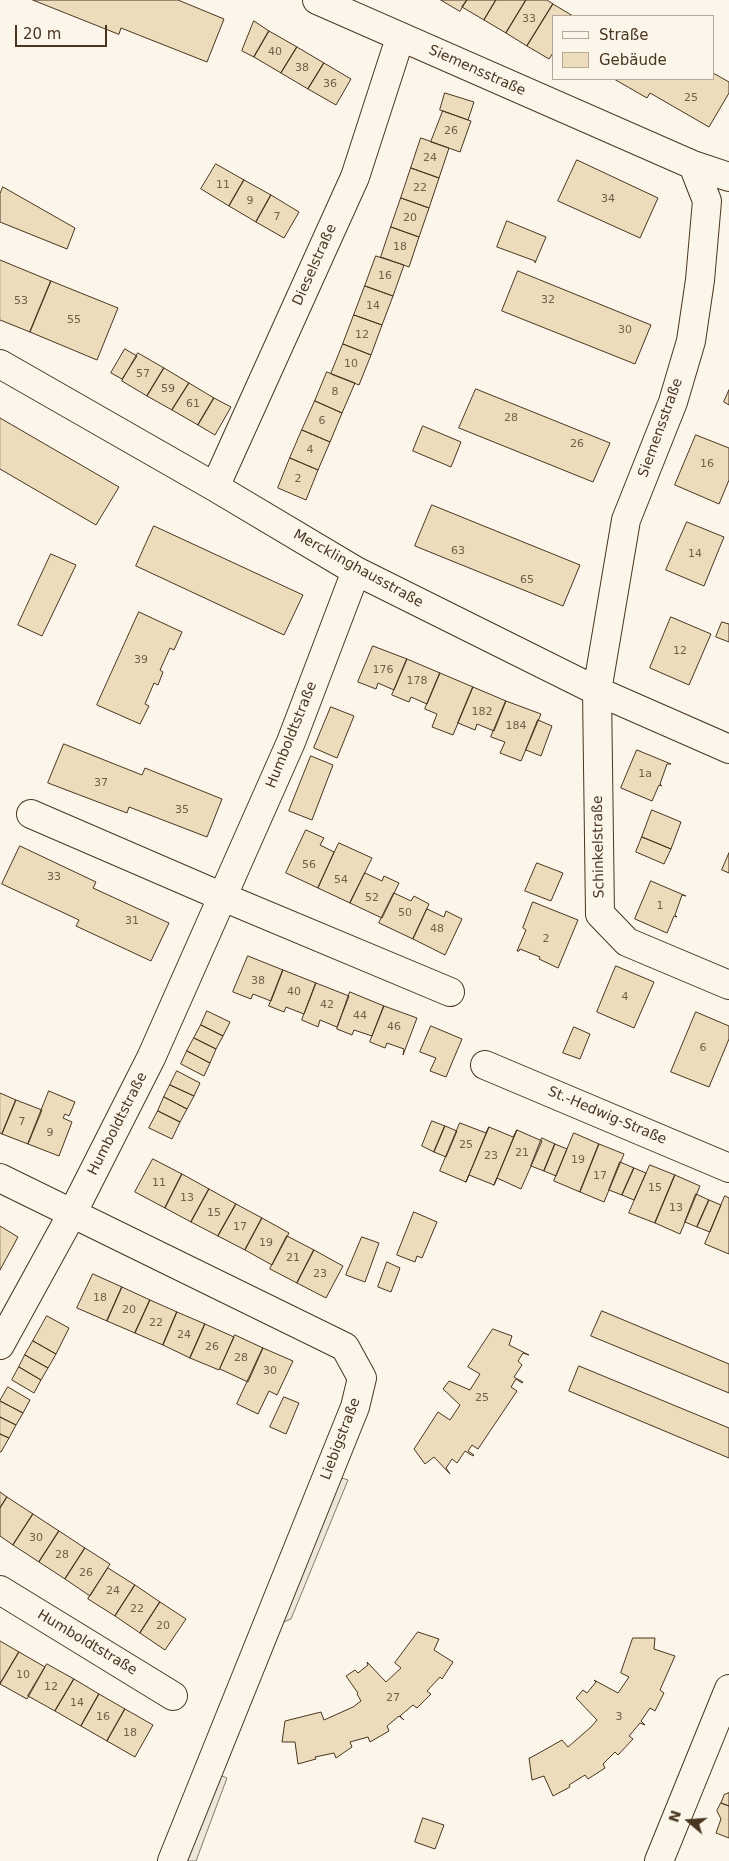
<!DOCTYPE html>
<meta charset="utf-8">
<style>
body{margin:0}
#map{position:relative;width:729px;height:1861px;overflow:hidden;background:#fbf6e9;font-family:"DejaVu Sans",sans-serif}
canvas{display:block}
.legend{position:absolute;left:552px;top:15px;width:162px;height:65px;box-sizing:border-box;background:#fbf6e9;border:1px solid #b4a999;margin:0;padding:6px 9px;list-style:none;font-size:15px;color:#4a3520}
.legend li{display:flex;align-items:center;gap:10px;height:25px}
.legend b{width:25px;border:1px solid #b4a999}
.north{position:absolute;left:664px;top:1796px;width:50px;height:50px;-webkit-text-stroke:4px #fbf6e9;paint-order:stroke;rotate:288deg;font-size:14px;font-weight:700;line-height:20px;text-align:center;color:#4a3520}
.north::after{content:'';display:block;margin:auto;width:18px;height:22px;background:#4a3520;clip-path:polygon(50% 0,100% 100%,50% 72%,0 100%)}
.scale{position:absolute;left:15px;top:25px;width:92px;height:22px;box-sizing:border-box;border:2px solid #4a3520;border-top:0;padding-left:6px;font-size:15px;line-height:18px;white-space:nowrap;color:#4a3520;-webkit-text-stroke:4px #fbf6e9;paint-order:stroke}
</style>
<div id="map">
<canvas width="729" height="1861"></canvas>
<ul class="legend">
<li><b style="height:6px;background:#fbf6e9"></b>Straße</li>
<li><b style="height:14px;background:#ecdcbc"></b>Gebäude</li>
</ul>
<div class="north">N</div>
<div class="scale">20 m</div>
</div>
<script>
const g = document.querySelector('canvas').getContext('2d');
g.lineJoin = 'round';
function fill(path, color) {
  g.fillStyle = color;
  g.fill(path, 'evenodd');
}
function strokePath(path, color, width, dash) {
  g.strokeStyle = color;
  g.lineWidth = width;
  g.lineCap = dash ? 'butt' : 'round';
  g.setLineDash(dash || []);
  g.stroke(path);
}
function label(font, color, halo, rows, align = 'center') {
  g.font = font + ' "DejaVu Sans",sans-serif';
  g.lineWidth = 4;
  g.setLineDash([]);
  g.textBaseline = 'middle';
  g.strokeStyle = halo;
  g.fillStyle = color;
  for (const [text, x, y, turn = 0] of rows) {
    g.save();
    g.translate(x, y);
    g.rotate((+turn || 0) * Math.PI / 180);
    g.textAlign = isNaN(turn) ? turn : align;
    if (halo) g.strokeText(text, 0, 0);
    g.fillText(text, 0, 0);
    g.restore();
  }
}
const parking = new Path2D(`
 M 339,1477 L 348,1480 L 291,1619 L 277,1625 Z
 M 217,1774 L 227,1778 L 196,1861 L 183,1861 Z`);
fill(parking, '#ede7d9');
strokePath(parking, '#887966', 1);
const building = new Path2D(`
 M 33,0 L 178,0 L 224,19 L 207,62 L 121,28 L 119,34 Z
 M 441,0 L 467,0 L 460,11 Z
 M 467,0 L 496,0 L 484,20 L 462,7 Z
 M 496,0 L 526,0 L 506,33 L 484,20 Z
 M 526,0 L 547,0 L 553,4 L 527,46 L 506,33 Z
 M 553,4 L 573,16 L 553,16 L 553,53 L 549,59 L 527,46 Z
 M 254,21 L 269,31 L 254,57 L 242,51 Z
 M 269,31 L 297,47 L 281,73 L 254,57 Z
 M 297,47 L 324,63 L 308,89 L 281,73 Z
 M 324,63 L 351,79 L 336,105 L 308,89 Z
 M 713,73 L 729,82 L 729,93 L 709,127 L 650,93 L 647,98 L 614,79 L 713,79 Z
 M 445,93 L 474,102 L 468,120 L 440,110 Z
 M 443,111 L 471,121 L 460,152 L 431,142 Z
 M 421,138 L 449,148 L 439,178 L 411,168 Z
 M 577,160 L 658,198 L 640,238 L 558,201 Z
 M 216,164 L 244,180 L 229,206 L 201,189 Z
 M 411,168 L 439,178 L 429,208 L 401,198 Z
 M 244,180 L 271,195 L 256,222 L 229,206 Z
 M 3,187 L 75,228 L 67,249 L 0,222 L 0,194 Z
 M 271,195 L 299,212 L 284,238 L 256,222 Z
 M 401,198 L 429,208 L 419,237 L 391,227 Z
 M 507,221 L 546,237 L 535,263 L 535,261 L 497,247 Z
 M 391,227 L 419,237 L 409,267 L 381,257 Z
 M 376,256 L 404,265 L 393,296 L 365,286 Z
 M 0,260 L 51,281 L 30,332 L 0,320 Z
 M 518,271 L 651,325 L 635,364 L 502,311 Z
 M 51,281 L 118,308 L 97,360 L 30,332 Z
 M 365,286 L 393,296 L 382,325 L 354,315 Z
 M 354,315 L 382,325 L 371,355 L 343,344 Z
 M 343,344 L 371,355 L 359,385 L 331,374 Z
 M 125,349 L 137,356 L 122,379 L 111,373 Z
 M 138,353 L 164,368 L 147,396 L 122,381 Z
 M 164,368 L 189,383 L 172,410 L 147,396 Z
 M 327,372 L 355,383 L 342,413 L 315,401 Z
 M 189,383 L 214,398 L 198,425 L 172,410 Z
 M 476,389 L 610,443 L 593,482 L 459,428 Z
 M 729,390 L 729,405 L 724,402 Z
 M 214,398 L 231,407 L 215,435 L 198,425 Z
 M 315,401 L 342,413 L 330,442 L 302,430 Z
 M 0,418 L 119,487 L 96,525 L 0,469 Z
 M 423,426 L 461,442 L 451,467 L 413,451 Z
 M 302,430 L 330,442 L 318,470 L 290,458 Z
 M 696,435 L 729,448 L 729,480 L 719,504 L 675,485 Z
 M 290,458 L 318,470 L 306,500 L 278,488 Z
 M 432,505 L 580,565 L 563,606 L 415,546 Z
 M 687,522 L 724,537 L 704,586 L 666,570 Z
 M 154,526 L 303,595 L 284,635 L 136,566 Z
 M 51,554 L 76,565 L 42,636 L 18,625 Z
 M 139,612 L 182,632 L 174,650 L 170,648 L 160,670 L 163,672 L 158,685 L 154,683 L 145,704 L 149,706 L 140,724 L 97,705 Z
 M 671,617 L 711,634 L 689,685 L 650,668 Z
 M 722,622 L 729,624 L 729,642 L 716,637 Z
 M 373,646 L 407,659 L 394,690 L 378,683 L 376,689 L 358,682 Z
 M 407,659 L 440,673 L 427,704 L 411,697 L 409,702 L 392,695 Z
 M 440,673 L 473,687 L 453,735 L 432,727 L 437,714 L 425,709 Z
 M 473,687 L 506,701 L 494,731 L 477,724 L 475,730 L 458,723 Z
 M 506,701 L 541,714 L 521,761 L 500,753 L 505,742 L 491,737 Z
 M 331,707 L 354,716 L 337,758 L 314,748 Z
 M 538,720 L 552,726 L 541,756 L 526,750 Z
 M 64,744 L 142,775 L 145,768 L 222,799 L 207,837 L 129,807 L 127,813 L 48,783 Z
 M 637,750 L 671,764 L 667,764 L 660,784 L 662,786 L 659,785 L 652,801 L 621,788 Z
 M 311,756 L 333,765 L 312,820 L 289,811 Z
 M 652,810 L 681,822 L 671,849 L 642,837 Z
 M 306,830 L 324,838 L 320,845 L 334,852 L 318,888 L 286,873 Z
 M 642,837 L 671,849 L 664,864 L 636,852 Z
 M 339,843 L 372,858 L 350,903 L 318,888 Z
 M 20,846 L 96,882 L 93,888 L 169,923 L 151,961 L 76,926 L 79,920 L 2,884 Z
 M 729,853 L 729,873 L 722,870 Z
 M 537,863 L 563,873 L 551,901 L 525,891 Z
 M 365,873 L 382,881 L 384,876 L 399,883 L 382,918 L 350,903 Z
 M 651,881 L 686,896 L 682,895 L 675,915 L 677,917 L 674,916 L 667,933 L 635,919 Z
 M 394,893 L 411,901 L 414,896 L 429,904 L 413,939 L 379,923 Z
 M 533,902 L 578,920 L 558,968 L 539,959 L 540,957 L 520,949 L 519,951 L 517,951 L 526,930 L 523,928 Z
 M 427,909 L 444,917 L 446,911 L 462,919 L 445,955 L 413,939 Z
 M 248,956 L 283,970 L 271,1001 L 253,994 L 251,999 L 233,992 Z
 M 616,966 L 654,982 L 634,1028 L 597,1012 Z
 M 283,970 L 316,983 L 304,1014 L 286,1007 L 284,1012 L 269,1006 Z
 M 316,983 L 349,996 L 337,1027 L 320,1020 L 318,1027 L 302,1020 Z
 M 350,992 L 384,1006 L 372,1036 L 354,1030 L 352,1035 L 337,1029 Z
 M 384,1006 L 417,1018 L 403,1055 L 404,1049 L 387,1043 L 385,1048 L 370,1042 Z
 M 207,1011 L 230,1022 L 223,1036 L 201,1025 Z
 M 696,1012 L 729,1026 L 729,1039 L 709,1087 L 671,1072 Z
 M 201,1025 L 223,1036 L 216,1049 L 194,1038 Z
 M 431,1026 L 462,1039 L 446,1077 L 430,1071 L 436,1058 L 420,1052 Z
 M 574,1027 L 590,1034 L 580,1059 L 563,1053 Z
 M 194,1038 L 216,1049 L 210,1063 L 187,1051 Z
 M 187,1051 L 210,1063 L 204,1076 L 181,1064 Z
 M 177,1071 L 200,1083 L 194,1096 L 170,1085 Z
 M 170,1085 L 194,1096 L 187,1109 L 164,1097 Z
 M 49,1091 L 75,1102 L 69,1116 L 65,1114 L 63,1118 L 72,1122 L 59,1156 L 28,1144 Z
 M 0,1093 L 16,1100 L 2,1134 L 0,1133 Z
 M 164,1097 L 187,1109 L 180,1122 L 158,1111 Z
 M 16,1100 L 42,1110 L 28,1144 L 2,1134 Z
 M 158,1111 L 180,1122 L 172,1139 L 149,1128 Z
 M 432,1121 L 445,1126 L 434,1152 L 422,1146 Z
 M 460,1123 L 486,1133 L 489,1127 L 466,1182 L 440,1171 Z
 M 445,1126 L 457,1131 L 446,1157 L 434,1152 Z
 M 489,1127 L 513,1137 L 517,1130 L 494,1185 L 469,1175 L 466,1182 Z
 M 517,1130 L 542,1141 L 521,1189 L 497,1178 L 494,1185 Z
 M 574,1133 L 599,1144 L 580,1192 L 554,1181 Z
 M 542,1138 L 555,1144 L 544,1171 L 531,1166 Z
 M 555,1144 L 567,1149 L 556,1176 L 544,1171 Z
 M 599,1144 L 624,1154 L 604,1202 L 580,1192 Z
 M 153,1159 L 182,1174 L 165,1208 L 135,1192 Z
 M 620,1162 L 634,1168 L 622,1195 L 609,1190 Z
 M 650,1165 L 675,1175 L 655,1223 L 629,1213 Z
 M 634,1168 L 646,1173 L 634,1200 L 622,1195 Z
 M 182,1174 L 209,1189 L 191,1222 L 165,1208 Z
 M 675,1175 L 700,1186 L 680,1234 L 655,1223 Z
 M 209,1189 L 236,1204 L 218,1236 L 191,1222 Z
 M 696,1194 L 709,1200 L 697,1227 L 685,1222 Z
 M 725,1196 L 729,1198 L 729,1254 L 705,1244 Z
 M 709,1200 L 721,1205 L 710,1232 L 697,1227 Z
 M 236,1204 L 262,1218 L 245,1250 L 218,1236 Z
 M 414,1212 L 437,1222 L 422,1258 L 417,1256 L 415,1262 L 397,1255 Z
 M 262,1218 L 289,1233 L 272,1265 L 245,1250 Z
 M 0,1226 L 18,1237 L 0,1270 Z
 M 287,1236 L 314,1250 L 297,1283 L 270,1269 Z
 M 362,1237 L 379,1243 L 365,1282 L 346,1275 Z
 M 314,1250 L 343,1266 L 326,1298 L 297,1283 Z
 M 387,1262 L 400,1268 L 391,1292 L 378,1287 Z
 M 93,1274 L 122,1287 L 107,1321 L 77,1308 Z
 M 122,1287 L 150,1300 L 135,1333 L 107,1321 Z
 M 150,1300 L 177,1312 L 163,1345 L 135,1333 Z
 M 602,1311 L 729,1364 L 729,1393 L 591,1336 Z
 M 177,1312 L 205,1324 L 190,1358 L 163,1345 Z
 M 47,1316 L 69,1328 L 56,1354 L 33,1341 Z
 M 205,1324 L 234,1337 L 219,1370 L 190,1358 Z
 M 493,1329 L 512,1336 L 509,1345 L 529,1355 L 523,1353 L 518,1361 L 522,1365 L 514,1377 L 523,1382 L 522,1383 L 516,1379 L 511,1387 L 517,1391 L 478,1449 L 472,1445 L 468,1451 L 474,1455 L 473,1456 L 465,1451 L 457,1463 L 452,1459 L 446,1468 L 450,1474 L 434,1457 L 425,1464 L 414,1449 L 438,1412 L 450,1420 L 460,1405 L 443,1389 L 449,1381 L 470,1390 L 480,1374 L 468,1367 Z
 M 235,1335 L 263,1348 L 248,1382 L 220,1369 Z
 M 33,1341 L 56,1354 L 48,1368 L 25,1355 Z
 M 263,1348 L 293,1361 L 277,1395 L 269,1391 L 258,1414 L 237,1404 Z
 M 25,1355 L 48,1368 L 41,1380 L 19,1367 Z
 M 579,1366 L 729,1428 L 729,1458 L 569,1391 Z
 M 19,1367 L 41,1380 L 34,1393 L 12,1380 Z
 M 8,1387 L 30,1400 L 23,1413 L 0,1401 Z
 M 284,1397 L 299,1403 L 286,1434 L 270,1427 Z
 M 0,1401 L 23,1413 L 16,1425 L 0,1417 Z
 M 0,1417 L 16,1425 L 9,1438 L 0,1434 Z
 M 0,1434 L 9,1438 L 1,1452 L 0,1452 Z
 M 0,1492 L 7,1497 L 0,1508 Z
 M 7,1497 L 33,1514 L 13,1545 L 0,1536 L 0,1508 Z
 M 33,1514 L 59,1531 L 39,1562 L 13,1545 Z
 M 59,1531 L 85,1548 L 65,1579 L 39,1562 Z
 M 85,1548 L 110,1564 L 90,1596 L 65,1579 Z
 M 108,1568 L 135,1585 L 115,1616 L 88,1599 Z
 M 135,1585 L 160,1602 L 140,1633 L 115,1616 Z
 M 160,1602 L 186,1619 L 165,1650 L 140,1633 Z
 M 418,1632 L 439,1639 L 434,1650 L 453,1662 L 442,1679 L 440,1677 L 427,1691 L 431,1694 L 417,1708 L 413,1705 L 400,1716 L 404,1720 L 399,1716 L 387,1726 L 389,1731 L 370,1742 L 368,1737 L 350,1742 L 352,1747 L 336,1758 L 334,1753 L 315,1757 L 316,1759 L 298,1764 L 295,1742 L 282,1742 L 285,1721 L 321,1712 L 324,1720 L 353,1707 L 361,1701 L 357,1694 L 358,1693 L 346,1676 L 355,1670 L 358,1673 L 368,1665 L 367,1662 L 386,1682 L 401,1668 L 395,1663 Z
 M 633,1638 L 655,1638 L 654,1649 L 675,1656 L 660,1690 L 664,1693 L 655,1711 L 650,1708 L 641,1721 L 645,1725 L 640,1723 L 629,1736 L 633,1739 L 618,1755 L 615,1752 L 603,1764 L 605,1768 L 588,1779 L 585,1775 L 569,1785 L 570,1787 L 553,1796 L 544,1776 L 532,1780 L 529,1758 L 530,1758 L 562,1740 L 568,1747 L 591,1727 L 597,1720 L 576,1698 L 583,1690 L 587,1693 L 596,1682 L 594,1680 L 618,1693 L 629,1677 L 621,1673 Z
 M 0,1641 L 19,1652 L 0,1684 Z
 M 19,1652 L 45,1667 L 27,1699 L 0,1684 Z
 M 47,1664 L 74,1679 L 55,1711 L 28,1696 Z
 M 74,1679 L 99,1694 L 81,1726 L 55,1711 Z
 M 99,1694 L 125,1709 L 107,1741 L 81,1726 Z
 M 125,1709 L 153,1725 L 135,1757 L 107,1741 Z
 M 729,1793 L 729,1806 L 721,1803 L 724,1795 Z
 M 721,1803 L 729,1806 L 729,1838 L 716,1833 L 721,1819 L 717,1811 Z
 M 423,1818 L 444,1825 L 435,1849 L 415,1842 Z`);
fill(building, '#ecdcbc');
strokePath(building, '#4a3520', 1);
const minor = new Path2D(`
 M 317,0 L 693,165 L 729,177
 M 693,165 L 707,201 L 700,280 L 691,341 L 673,402 L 626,520 L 597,691 L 600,914 L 627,942 L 729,985
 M 0,364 L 215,487 L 356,571 L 597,691 L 729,749
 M 215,487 L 355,177 L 400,38
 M 31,814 L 223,897 L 450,992
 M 485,1065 L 729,1168
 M 0,1178 L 345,1347 L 362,1378 L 355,1407 L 172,1861
 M 0,1345 L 73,1212 L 151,1058 L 291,742 L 356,571
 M 0,1590 L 173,1696
 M 659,1861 L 729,1689`);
strokePath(minor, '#4a3520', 30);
strokePath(minor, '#fbf6e9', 28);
label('11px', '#725f47', null, [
 ["33",529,19],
 ["40",275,52],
 ["38",302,68],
 ["36",330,84],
 ["25",691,98],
 ["26",451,131],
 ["24",430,158],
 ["11",223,185],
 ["22",420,188],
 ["34",608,199],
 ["9",250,201],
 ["7",277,217],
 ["20",410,218],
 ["18",400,247],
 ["16",385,276],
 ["32",548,300],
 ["53",21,301],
 ["14",373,306],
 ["55",74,320],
 ["30",625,330],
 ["12",362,335],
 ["10",351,364],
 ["57",143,374],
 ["59",168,389],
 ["8",335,392],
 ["61",193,404],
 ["28",511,418],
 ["6",322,421],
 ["26",577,444],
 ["4",310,450],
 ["16",707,464],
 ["2",298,479],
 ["63",458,551],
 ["14",695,554],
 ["65",527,580],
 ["12",680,651],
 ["39",141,660],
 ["176",383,670],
 ["178",417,681],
 ["182",482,712],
 ["184",516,726],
 ["1a",645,774],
 ["37",101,783],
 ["35",182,810],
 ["56",309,865],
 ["33",54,877],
 ["54",341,880],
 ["52",372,898],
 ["1",660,906],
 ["50",405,913],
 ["31",132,921],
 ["48",437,929],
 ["2",546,939],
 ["38",258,981],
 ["40",294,992],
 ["4",625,997],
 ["42",327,1005],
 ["44",360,1016],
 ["46",394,1027],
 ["6",703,1048],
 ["7",22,1122],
 ["9",50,1133],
 ["25",466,1145],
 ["21",522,1153],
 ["23",491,1156],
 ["19",578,1160],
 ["17",600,1176],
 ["11",159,1183],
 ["15",655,1188],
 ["13",187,1198],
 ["13",676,1208],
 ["15",214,1213],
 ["17",240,1227],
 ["19",266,1243],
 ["21",293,1258],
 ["23",320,1274],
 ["18",100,1298],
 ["20",129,1310],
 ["22",156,1323],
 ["24",184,1335],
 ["26",212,1347],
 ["28",241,1358],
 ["30",270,1371],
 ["25",482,1398],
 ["30",36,1538],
 ["28",62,1555],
 ["26",86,1573],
 ["24",113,1591],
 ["22",137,1609],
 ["20",163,1626],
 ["10",23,1675],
 ["12",51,1687],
 ["27",393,1698],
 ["14",77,1703],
 ["16",103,1717],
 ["3",619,1717],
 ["18",130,1733]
]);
label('14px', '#4a3520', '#fbf6e9', [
 ["Siemensstraße",477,71,24],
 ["Dieselstraße",315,265,-66],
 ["Siemensstraße",661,428,-70],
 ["Mercklinghausstraße",358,569,29],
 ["Humboldtstraße",292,735,-68],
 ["Schinkelstraße",599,847,-91],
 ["St.-Hedwig-Straße",607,1116,23],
 ["Humboldtstraße",118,1124,-63],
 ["Liebigstraße",341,1439,-69],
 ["Humboldtstraße",87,1643,31]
]);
</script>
